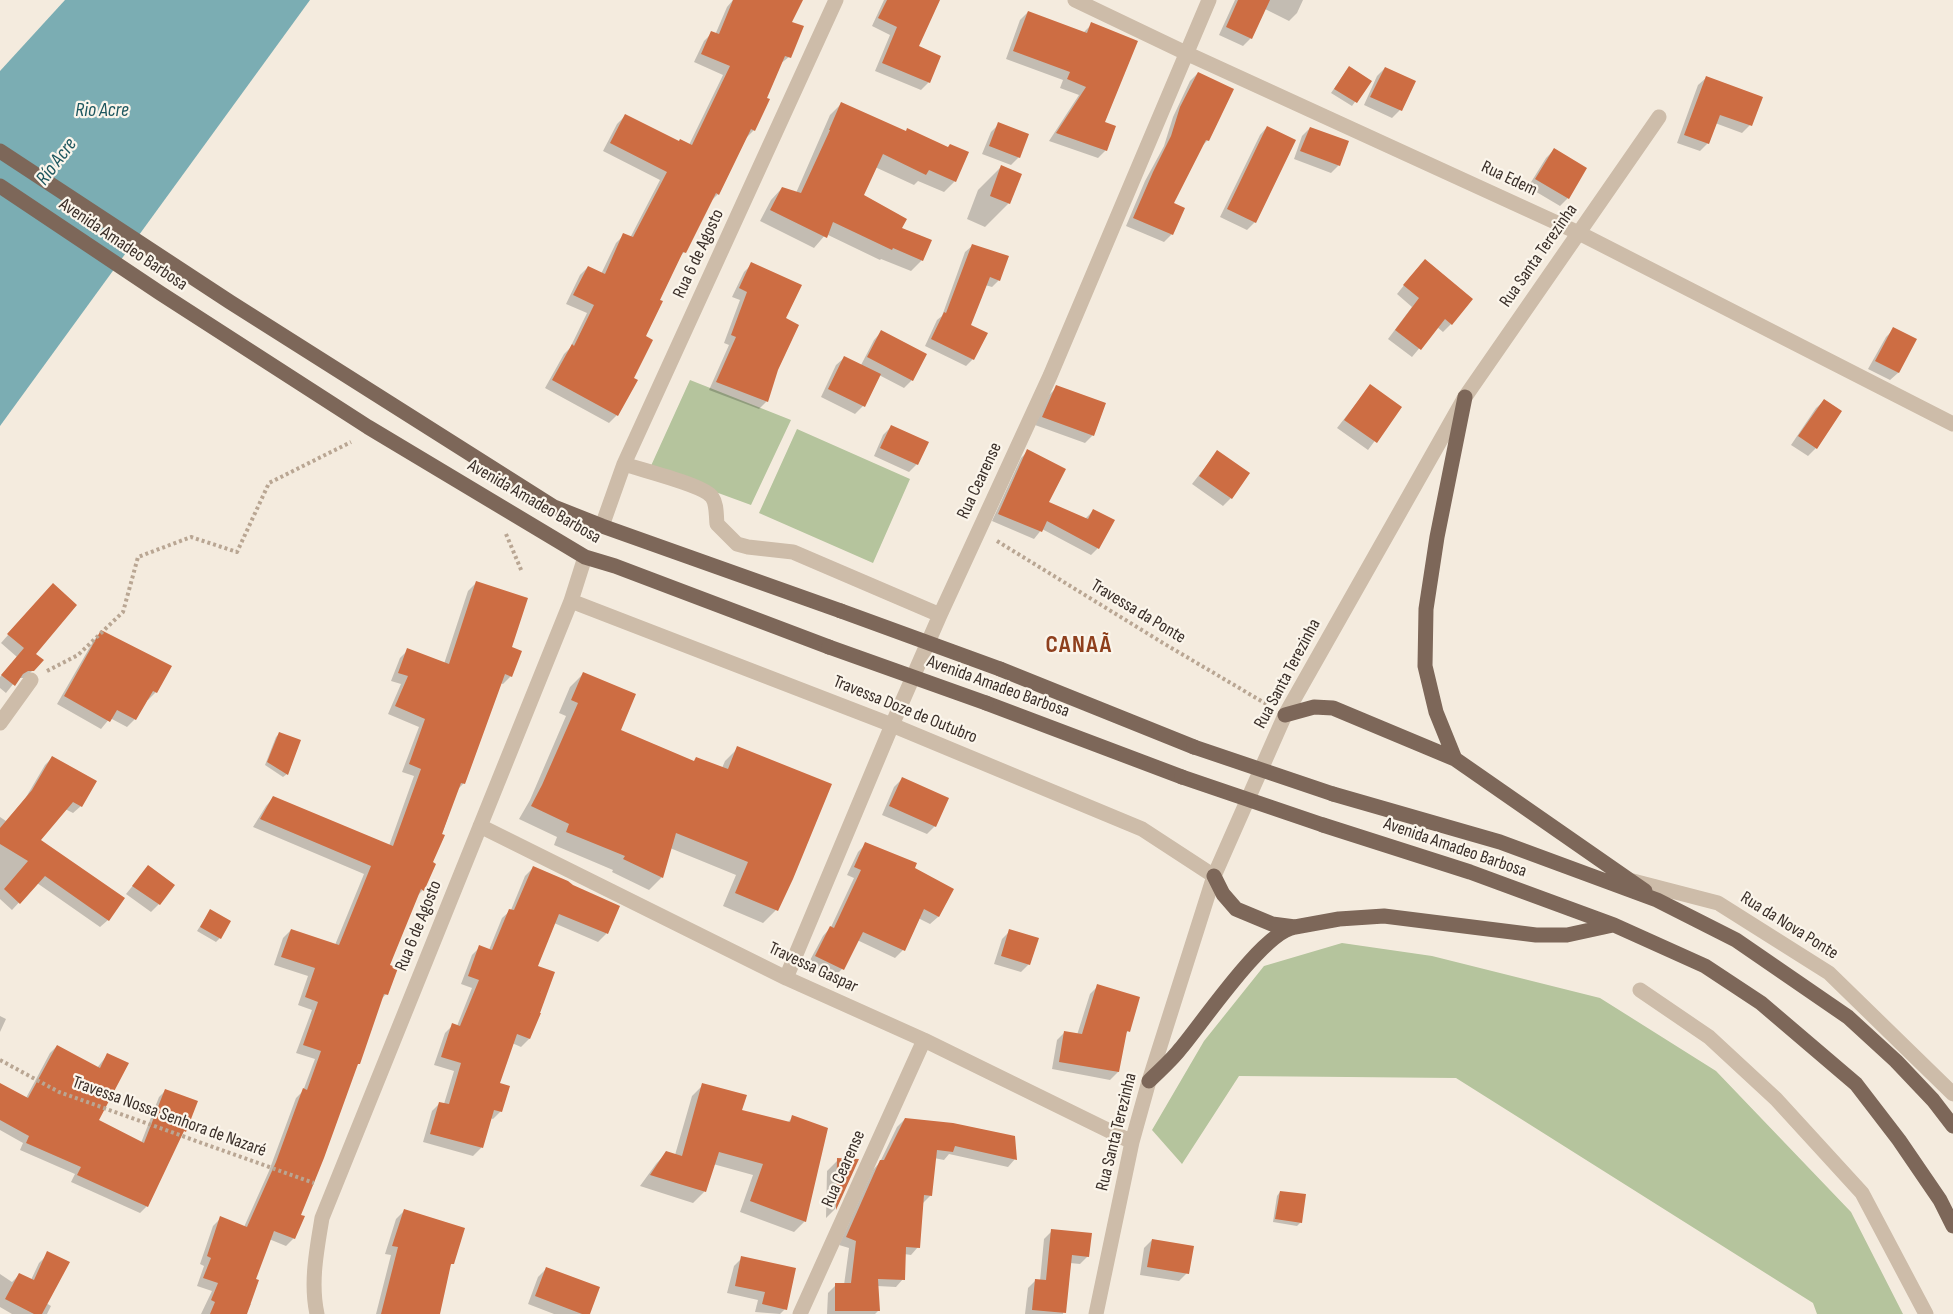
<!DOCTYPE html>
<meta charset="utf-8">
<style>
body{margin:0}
canvas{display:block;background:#f4ebde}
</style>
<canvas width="1953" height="1314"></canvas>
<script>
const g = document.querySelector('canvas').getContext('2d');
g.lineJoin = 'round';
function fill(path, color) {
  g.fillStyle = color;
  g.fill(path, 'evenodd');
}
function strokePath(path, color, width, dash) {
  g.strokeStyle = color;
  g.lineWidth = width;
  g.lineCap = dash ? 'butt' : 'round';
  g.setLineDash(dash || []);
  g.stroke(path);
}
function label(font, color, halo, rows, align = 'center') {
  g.font = font + ' "Sofia Sans Condensed",sans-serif';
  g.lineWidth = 4.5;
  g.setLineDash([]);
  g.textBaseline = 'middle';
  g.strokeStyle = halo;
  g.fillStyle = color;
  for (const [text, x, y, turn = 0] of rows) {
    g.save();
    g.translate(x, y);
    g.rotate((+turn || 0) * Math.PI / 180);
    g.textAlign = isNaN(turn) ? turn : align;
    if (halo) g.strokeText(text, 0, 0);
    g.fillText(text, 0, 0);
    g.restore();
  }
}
fill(new Path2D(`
 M 690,380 L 791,420 L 751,505 L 650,468 Z
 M 797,429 L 910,479 L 873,563 L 759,513 Z
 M 1342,943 L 1432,956 L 1600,998 L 1716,1071 L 1851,1212 L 1903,1314 L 1817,1314 L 1813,1303 L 1456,1078 L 1239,1076 L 1182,1164 L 1152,1130 L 1204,1041 L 1264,966 Z`), '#b5c49d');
fill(new Path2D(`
 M 65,0 L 310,0 L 0,426 L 0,71 Z`), '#7badb3');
fill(new Path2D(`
 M 733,0 L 801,0 L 790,22 L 789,57 L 780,64 L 754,130 L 745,139 L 718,194 L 709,203 L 684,252 L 679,258 L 658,301 L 644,337 L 632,379 L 636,381 L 617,415 L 609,423 L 545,388 L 564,354 L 570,348 L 587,313 L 566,304 L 580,275 L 588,267 L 601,274 L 616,243 L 624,235 L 630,238 L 660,180 L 603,151 L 617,124 L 625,116 L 678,143 L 689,145 L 723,75 L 694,62 L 704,41 L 712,33 L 715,35 L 727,7 Z
 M 884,0 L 928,0 L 917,47 L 929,82 L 921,90 L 875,71 L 890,35 L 872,26 Z
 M 1235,0 L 1303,0 L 1297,13 L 1289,21 L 1265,9 L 1251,38 L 1243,46 L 1219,35 Z
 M 1028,12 L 1083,33 L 1092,24 L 1106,150 L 1098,158 L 1049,141 L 1079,95 L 1060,88 L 1063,80 L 1006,59 L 1020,20 Z
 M 1385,68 L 1414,82 L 1400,110 L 1392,118 L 1364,105 L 1377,76 Z
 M 1346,71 L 1370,81 L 1352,106 L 1331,93 Z
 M 1198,73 L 1208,140 L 1200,148 L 1172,204 L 1172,234 L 1164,242 L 1126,226 L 1145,181 L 1164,146 L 1173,117 L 1190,81 Z
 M 1706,78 L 1750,125 L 1742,133 L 1715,123 L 1708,143 L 1700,151 L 1677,143 L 1698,85 Z
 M 841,104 L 955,181 L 944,192 L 918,181 L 914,185 L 875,167 L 862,196 L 900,229 L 922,260 L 911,271 L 881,259 L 880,260 L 826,234 L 814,248 L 760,221 L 771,200 L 782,188 L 796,193 L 830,115 Z
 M 999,124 L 1019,157 L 1011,165 L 982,154 L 991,132 Z
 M 1267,127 L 1255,222 L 1247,230 L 1220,217 L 1260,135 Z
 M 1310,128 L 1347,142 L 1339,165 L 1331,173 L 1294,159 L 1302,136 Z
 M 1554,150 L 1568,198 L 1560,206 L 1528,187 L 1546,158 Z
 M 1001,167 L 1009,203 L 985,227 L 967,219 L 978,190 Z
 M 972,246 L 999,280 L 992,287 L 985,285 L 969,326 L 973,359 L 966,366 L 925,346 L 937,320 L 942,316 L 965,252 Z
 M 752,264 L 777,369 L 767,401 L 759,409 L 709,390 L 729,345 L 724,343 L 740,300 L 732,297 L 744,272 Z
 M 1417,269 L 1451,324 L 1443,332 L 1437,327 L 1412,357 L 1388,339 L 1412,307 L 1397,294 Z
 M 1894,329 L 1915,340 L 1898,373 L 1890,380 L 1868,369 L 1886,337 Z
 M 881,332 L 912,380 L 904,388 L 879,375 L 863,406 L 855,414 L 821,397 L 836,365 L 844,358 L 861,365 L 874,340 Z
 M 1370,386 L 1400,407 L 1368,450 L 1337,428 Z
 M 1057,387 L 1093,435 L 1085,443 L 1035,425 L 1049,395 Z
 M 1824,401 L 1816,448 L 1808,456 L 1791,445 L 1816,408 Z
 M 891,427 L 917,464 L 909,472 L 874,456 L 883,435 Z
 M 1028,451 L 1047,503 L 1085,519 L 1093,511 L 1098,548 L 1091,555 L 1042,529 L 1034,539 L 992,521 L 1021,458 Z
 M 1217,452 L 1231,498 L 1223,506 L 1192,484 Z
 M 476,583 L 510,648 L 511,676 L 503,684 L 500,683 L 463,784 L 457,790 L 423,890 L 417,896 L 388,966 L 386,994 L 379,1002 L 299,1216 L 294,1238 L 286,1246 L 269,1239 L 254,1280 L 249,1303 L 251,1304 L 246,1314 L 201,1314 L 212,1291 L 197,1286 L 204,1266 L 200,1264 L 213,1226 L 221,1218 L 244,1227 L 269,1171 L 296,1098 L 303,1091 L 315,1059 L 296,1053 L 312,1010 L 298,1005 L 308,976 L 274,965 L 283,938 L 291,930 L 335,945 L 364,874 L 253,827 L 266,806 L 273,798 L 389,846 L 414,776 L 402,772 L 419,727 L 388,714 L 401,684 L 391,681 L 400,658 L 408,650 L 444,664 L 468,591 Z
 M 45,593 L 34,654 L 33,670 L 25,678 L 18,678 L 6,693 L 0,688 L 0,677 L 17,657 L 1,643 Z
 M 101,632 L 156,692 L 148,700 L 146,699 L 135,719 L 127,727 L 110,718 L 101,729 L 57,704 L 94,640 Z
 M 583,674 L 619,731 L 693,762 L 722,768 L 725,761 L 738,748 L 776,910 L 763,923 L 723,906 L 736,875 L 670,848 L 662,877 L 649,890 L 612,872 L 613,870 L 554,845 L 557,837 L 519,819 L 530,800 L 566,716 L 559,713 L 570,687 Z
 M 280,733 L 287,774 L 283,777 L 265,765 L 276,737 Z
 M 53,757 L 81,806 L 73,813 L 65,809 L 39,840 L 108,920 L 100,927 L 37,883 L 12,910 L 0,899 L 0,817 L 6,821 L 25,799 L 45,765 Z
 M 902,779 L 935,826 L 927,834 L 882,815 L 894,787 Z
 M 866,844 L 952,890 L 938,917 L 930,924 L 918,918 L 903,950 L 895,958 L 857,940 L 842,969 L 834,977 L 808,964 L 823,936 L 831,927 L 854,878 L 847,875 L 858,852 Z
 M 148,867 L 159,904 L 151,912 L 126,894 Z
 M 533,868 L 618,907 L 606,934 L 598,942 L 554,923 L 536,967 L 529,1039 L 521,1047 L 512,1043 L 498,1084 L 501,1111 L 493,1119 L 490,1118 L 481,1148 L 473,1156 L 423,1142 L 432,1111 L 440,1103 L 444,1104 L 454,1071 L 434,1065 L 445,1033 L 453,1025 L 457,1026 L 472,988 L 461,984 L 472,955 L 480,947 L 489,950 L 502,918 L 511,910 L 525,876 Z
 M 210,911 L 220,938 L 216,942 L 197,931 Z
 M 1010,931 L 1029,964 L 1021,972 L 994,964 L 1002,939 Z
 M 1098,986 L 1128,1031 L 1124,1035 L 1118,1072 L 1110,1080 L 1052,1069 L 1057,1040 L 1065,1032 L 1077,1035 L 1090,994 Z
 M 0,1016 L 6,1019 L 0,1032 Z
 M 57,1046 L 97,1068 L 108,1054 L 97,1121 L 141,1143 L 159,1097 L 166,1090 L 184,1131 L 180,1135 L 147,1206 L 140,1213 L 71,1182 L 75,1174 L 20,1150 L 23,1143 L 0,1130 L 0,1085 L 26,1098 L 50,1053 Z
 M 703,1085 L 741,1111 L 787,1123 L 793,1117 L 805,1221 L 794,1232 L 740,1212 L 753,1175 L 713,1164 L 704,1192 L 693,1203 L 640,1186 L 656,1164 L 667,1152 L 675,1155 L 692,1096 Z
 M 905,1119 L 1015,1159 L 1008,1167 L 949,1154 L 944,1160 L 934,1158 L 931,1195 L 923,1203 L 918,1247 L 911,1255 L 904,1254 L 903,1279 L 896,1287 L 877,1286 L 878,1311 L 875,1314 L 827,1314 L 828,1293 L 836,1285 L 844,1285 L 849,1248 L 839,1245 L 873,1170 L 880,1162 L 897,1127 Z
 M 838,1160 L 857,1161 L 835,1209 L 826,1218 L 827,1171 Z
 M 1280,1192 L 1301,1222 L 1297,1226 L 1273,1222 L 1277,1196 Z
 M 404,1211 L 452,1263 L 449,1267 L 438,1314 L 376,1314 L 391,1255 L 385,1254 L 396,1219 Z
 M 1052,1231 L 1088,1256 L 1080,1264 L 1070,1263 L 1063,1314 L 1025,1314 L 1028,1288 L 1036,1280 L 1040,1281 L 1044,1239 Z
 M 1152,1240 L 1187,1273 L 1179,1281 L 1140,1275 L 1144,1248 Z
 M 46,1256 L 46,1303 L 51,1306 L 47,1314 L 12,1314 L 0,1307 L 0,1274 L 12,1282 L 19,1275 L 31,1280 L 39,1263 Z
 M 742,1258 L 785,1309 L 780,1314 L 755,1312 L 758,1300 L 727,1293 L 734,1266 Z
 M 546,1269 L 588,1314 L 554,1314 L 528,1304 L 538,1277 Z`), '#0003');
fill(new Path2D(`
 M 733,0 L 803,0 L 792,22 L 804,26 L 791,58 L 785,56 L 767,98 L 770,99 L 755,131 L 751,129 L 719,195 L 716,193 L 686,253 L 683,252 L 660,300 L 663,301 L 646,336 L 653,340 L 634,378 L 638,380 L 618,416 L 552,380 L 572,344 L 574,346 L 594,305 L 573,295 L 588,266 L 605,274 L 623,233 L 633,237 L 667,172 L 610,143 L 625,114 L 679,141 L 680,139 L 692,145 L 730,66 L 701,54 L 711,31 L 719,34 Z
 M 887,0 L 940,0 L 919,46 L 941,56 L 930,83 L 882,63 L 897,27 L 878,18 Z
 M 1238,0 L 1270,0 L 1252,39 L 1226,27 Z
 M 1028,11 L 1087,33 L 1091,22 L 1138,41 L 1105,122 L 1116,126 L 1107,151 L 1056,133 L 1086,87 L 1067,79 L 1070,72 L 1013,51 Z
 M 1349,66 L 1372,81 L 1357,103 L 1334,89 Z
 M 1385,67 L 1416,81 L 1402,111 L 1370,97 Z
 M 1198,72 L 1234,89 L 1209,141 L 1206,140 L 1174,203 L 1185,208 L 1173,235 L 1133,218 L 1153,172 L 1171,136 L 1180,107 Z
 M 1706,76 L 1763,97 L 1752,126 L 1720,115 L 1709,144 L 1684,135 Z
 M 841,102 L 906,131 L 907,128 L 948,147 L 950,144 L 969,152 L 956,182 L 929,170 L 926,175 L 883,154 L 864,195 L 907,219 L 902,228 L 932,240 L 923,261 L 893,248 L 892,250 L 833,222 L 827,238 L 770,210 L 782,187 L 801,193 L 830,130 L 829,130 Z
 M 998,122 L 1029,134 L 1020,158 L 989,146 Z
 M 1267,126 L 1296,140 L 1256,223 L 1227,209 Z
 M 1310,127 L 1349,141 L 1340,166 L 1300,151 Z
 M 1554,148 L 1587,168 L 1569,199 L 1535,179 Z
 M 1001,165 L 1022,174 L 1010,204 L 990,196 Z
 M 972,244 L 1009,256 L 1000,281 L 990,277 L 971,325 L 988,333 L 974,360 L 931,339 L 944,312 L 946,313 Z
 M 1425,259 L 1473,299 L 1452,325 L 1445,319 L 1421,350 L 1395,330 L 1419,298 L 1403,285 Z
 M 751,262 L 802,285 L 786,318 L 799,325 L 778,370 L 768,402 L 716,382 L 736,337 L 731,335 L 747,292 L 739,288 Z
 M 1893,327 L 1917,339 L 1899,373 L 1875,361 Z
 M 881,330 L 927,354 L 913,381 L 867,357 Z
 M 844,356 L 881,374 L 865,407 L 828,389 Z
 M 1370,384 L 1402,407 L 1377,443 L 1344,420 Z
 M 1056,385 L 1106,403 L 1094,436 L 1042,417 Z
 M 1824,399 L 1842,411 L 1817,449 L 1798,436 Z
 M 891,425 L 929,442 L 918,465 L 880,448 Z
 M 1027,449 L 1066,469 L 1049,502 L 1088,519 L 1093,509 L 1115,520 L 1099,549 L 1047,521 L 1042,532 L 998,514 Z
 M 1217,450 L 1250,473 L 1232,499 L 1199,476 Z
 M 476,581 L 528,598 L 512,647 L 522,651 L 512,677 L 505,674 L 465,784 L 461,783 L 442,834 L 445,835 L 433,862 L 436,864 L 424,891 L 421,889 L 390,965 L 398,968 L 388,995 L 384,994 L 360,1064 L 358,1064 L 324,1158 L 301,1215 L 305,1216 L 295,1239 L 274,1231 L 256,1279 L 259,1280 L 247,1314 L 210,1314 L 215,1302 L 211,1300 L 218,1283 L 203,1278 L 211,1258 L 207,1256 L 220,1216 L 247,1227 L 276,1162 L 303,1088 L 307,1090 L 321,1051 L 303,1045 L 318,1002 L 305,997 L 315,968 L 281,957 L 291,929 L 339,945 L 371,866 L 260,819 L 273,796 L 393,846 L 421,769 L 409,764 L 425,719 L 395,706 L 408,676 L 398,673 L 407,648 L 449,664 Z
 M 53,583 L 77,605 L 36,654 L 44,660 L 34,671 L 28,671 L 23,674 L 15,686 L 1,675 L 24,648 L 7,634 Z
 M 101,630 L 172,666 L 157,693 L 153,691 L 136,720 L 117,710 L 110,722 L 64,696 Z
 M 583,672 L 636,694 L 621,730 L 694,761 L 696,757 L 728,769 L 737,746 L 832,784 L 793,879 L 778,911 L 735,893 L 748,862 L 676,833 L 663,878 L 623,859 L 625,856 L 566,832 L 569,824 L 531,806 L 542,785 L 578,703 L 571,700 Z
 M 279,732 L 301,740 L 288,775 L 267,762 Z
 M 52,756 L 97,781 L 82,807 L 73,802 L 41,840 L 125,898 L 109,921 L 45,876 L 20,904 L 4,889 L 28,861 L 0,844 L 0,828 L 32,790 Z
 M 902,777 L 949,798 L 936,827 L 889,806 Z
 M 865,842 L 917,863 L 915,868 L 954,889 L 939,917 L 924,909 L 905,951 L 863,932 L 844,970 L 815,956 L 830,926 L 834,928 L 861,870 L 854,867 Z
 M 148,865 L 175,885 L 160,905 L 132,886 Z
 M 533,866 L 568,881 L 573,885 L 620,906 L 608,934 L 559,914 L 538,966 L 555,972 L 540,1013 L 541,1013 L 530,1039 L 517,1034 L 500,1083 L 510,1086 L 502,1112 L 494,1110 L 483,1148 L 430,1134 L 439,1102 L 449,1104 L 461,1063 L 441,1057 L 452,1023 L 460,1026 L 479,980 L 468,976 L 479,945 L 492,950 L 509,909 L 514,910 Z
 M 210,909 L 231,921 L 221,939 L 200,927 Z
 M 1009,929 L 1039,938 L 1030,965 L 1001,956 Z
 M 1097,984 L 1140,997 L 1130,1032 L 1127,1031 L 1119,1072 L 1059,1062 L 1064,1031 L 1082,1034 Z
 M 57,1045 L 100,1068 L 107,1053 L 129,1063 L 99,1120 L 144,1143 L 165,1089 L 198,1101 L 186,1132 L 184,1131 L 148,1207 L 77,1175 L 81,1167 L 26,1143 L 29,1136 L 0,1120 L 0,1083 L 28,1098 Z
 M 702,1083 L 747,1095 L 742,1110 L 790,1122 L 792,1115 L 828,1128 L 806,1222 L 750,1201 L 763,1164 L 719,1152 L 706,1192 L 650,1175 L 666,1151 L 682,1156 Z
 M 905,1118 L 953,1123 L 1015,1136 L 1017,1160 L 955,1146 L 953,1152 L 937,1150 L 932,1196 L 924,1195 L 920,1248 L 906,1247 L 905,1280 L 878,1279 L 880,1311 L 835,1311 L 835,1283 L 851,1283 L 856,1241 L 846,1237 L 880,1160 L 884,1160 Z
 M 837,1158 L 859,1159 L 836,1210 Z
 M 1280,1191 L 1306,1194 L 1302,1223 L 1275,1219 Z
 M 404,1209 L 465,1228 L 454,1264 L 451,1264 L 440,1314 L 381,1314 L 398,1247 L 392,1246 Z
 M 1051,1229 L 1092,1233 L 1089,1257 L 1072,1255 L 1066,1313 L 1032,1310 L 1035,1279 L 1046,1280 Z
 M 1152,1239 L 1194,1246 L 1189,1274 L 1147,1267 Z
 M 47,1251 L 70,1262 L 42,1314 L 34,1314 L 5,1299 L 19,1273 L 34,1280 Z
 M 741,1256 L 796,1268 L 787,1310 L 762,1304 L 765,1292 L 735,1286 Z
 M 546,1267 L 600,1287 L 590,1314 L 582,1314 L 535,1296 Z`), '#cd6d43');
strokePath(new Path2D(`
 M 506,534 L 522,572
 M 997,541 L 1163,643 L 1268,705
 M 47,671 L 78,655 L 123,612 L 138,557 L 191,537 L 237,552 L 269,483 L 351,442
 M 0,1060 L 59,1092 L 314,1183`), '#b9a693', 4, [3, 3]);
strokePath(new Path2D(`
 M 1075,0 L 1188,54 L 1579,233 L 1953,424
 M 624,464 C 641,470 704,485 712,497 C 717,504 716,515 717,524 L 737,544 L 748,547 L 793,552 L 940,615
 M 602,526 L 624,464 L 836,0
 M 571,601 L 892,725 L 1142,829 L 1214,876
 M 0,723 L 31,680
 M 480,826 L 786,978 L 924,1040 L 1132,1142
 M 1633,881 L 1718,903 L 1829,973 L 1953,1094
 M 786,978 L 892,725 L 940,615 L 1050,376 L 1209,0
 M 1640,990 L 1709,1037 L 1776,1099 L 1862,1193 L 1926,1314
 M 317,1314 C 310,1282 317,1249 322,1218 L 571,601 L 585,557
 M 800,1314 L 924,1040
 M 1096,1314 L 1132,1142 L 1149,1081 L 1214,876 L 1285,715 L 1465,397 L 1659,117`), '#cdbca9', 15);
strokePath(new Path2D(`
 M 0,151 L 230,302 L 554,507 L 602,526 L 841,611
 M 0,186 L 160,293 L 368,427 L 585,557 L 615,566 L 829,647
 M 1000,669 L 1194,747
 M 986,703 L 1182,777
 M 1285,715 L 1314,707 L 1333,708 L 1455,759 L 1645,891
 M 1455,759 L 1436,712 L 1425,666 L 1426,609 L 1437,537 L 1465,397
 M 1333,794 L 1500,842 L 1657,900 L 1736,940 L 1848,1017 L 1896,1061 L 1933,1100 L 1953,1126
 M 1323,825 L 1470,872 L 1614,925 L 1705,966 L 1761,1003 L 1856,1084 L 1899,1140 L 1940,1200 L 1953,1226
 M 1214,876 L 1223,894 L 1236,909 L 1272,924 L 1295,927 L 1339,919 L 1384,916 L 1536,935 L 1567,935 L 1613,925
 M 1149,1081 C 1160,1070 1172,1060 1181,1048 C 1203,1022 1264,931 1295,927`), '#7d6759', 15);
strokePath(new Path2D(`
 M 841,611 L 1000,669
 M 829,647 L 986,703
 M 1194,747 L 1333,794
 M 1182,777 L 1323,825`), '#7d6759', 15);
label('18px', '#3a2f29', '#fbf5eb', [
 ["Rua Edem",1509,179,25],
 ["Avenida Amadeo Barbosa",123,245,34],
 ["Rua 6 de Agosto",699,254,-65],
 ["Rua Santa Terezinha",1539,256,-55],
 ["Rua Cearense",980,481,-65],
 ["Avenida Amadeo Barbosa",534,502,30],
 ["Travessa da Ponte",1138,612,31],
 ["Rua Santa Terezinha",1288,674,-62],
 ["Avenida Amadeo Barbosa",998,687,20],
 ["Travessa Doze de Outubro",905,710,22],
 ["Avenida Amadeo Barbosa",1455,848,19],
 ["Rua 6 de Agosto",419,926,-68],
 ["Rua da Nova Ponte",1789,926,32],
 ["Travessa Gaspar",813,968,25],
 ["Travessa Nossa Senhora de Nazaré",169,1117,20],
 ["Rua Santa Terezinha",1117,1132,-76],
 ["Rua Cearense",844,1169,-66]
]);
label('italic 20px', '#1c565e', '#fbf5eb', [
 ["Rio Acre",102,111],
 ["Río Acre",57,162,-53]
]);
g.letterSpacing = '1.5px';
label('bold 24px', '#8e3f1d', '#fbf5eb', [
 ["CANAÃ",1079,646]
]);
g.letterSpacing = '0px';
</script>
